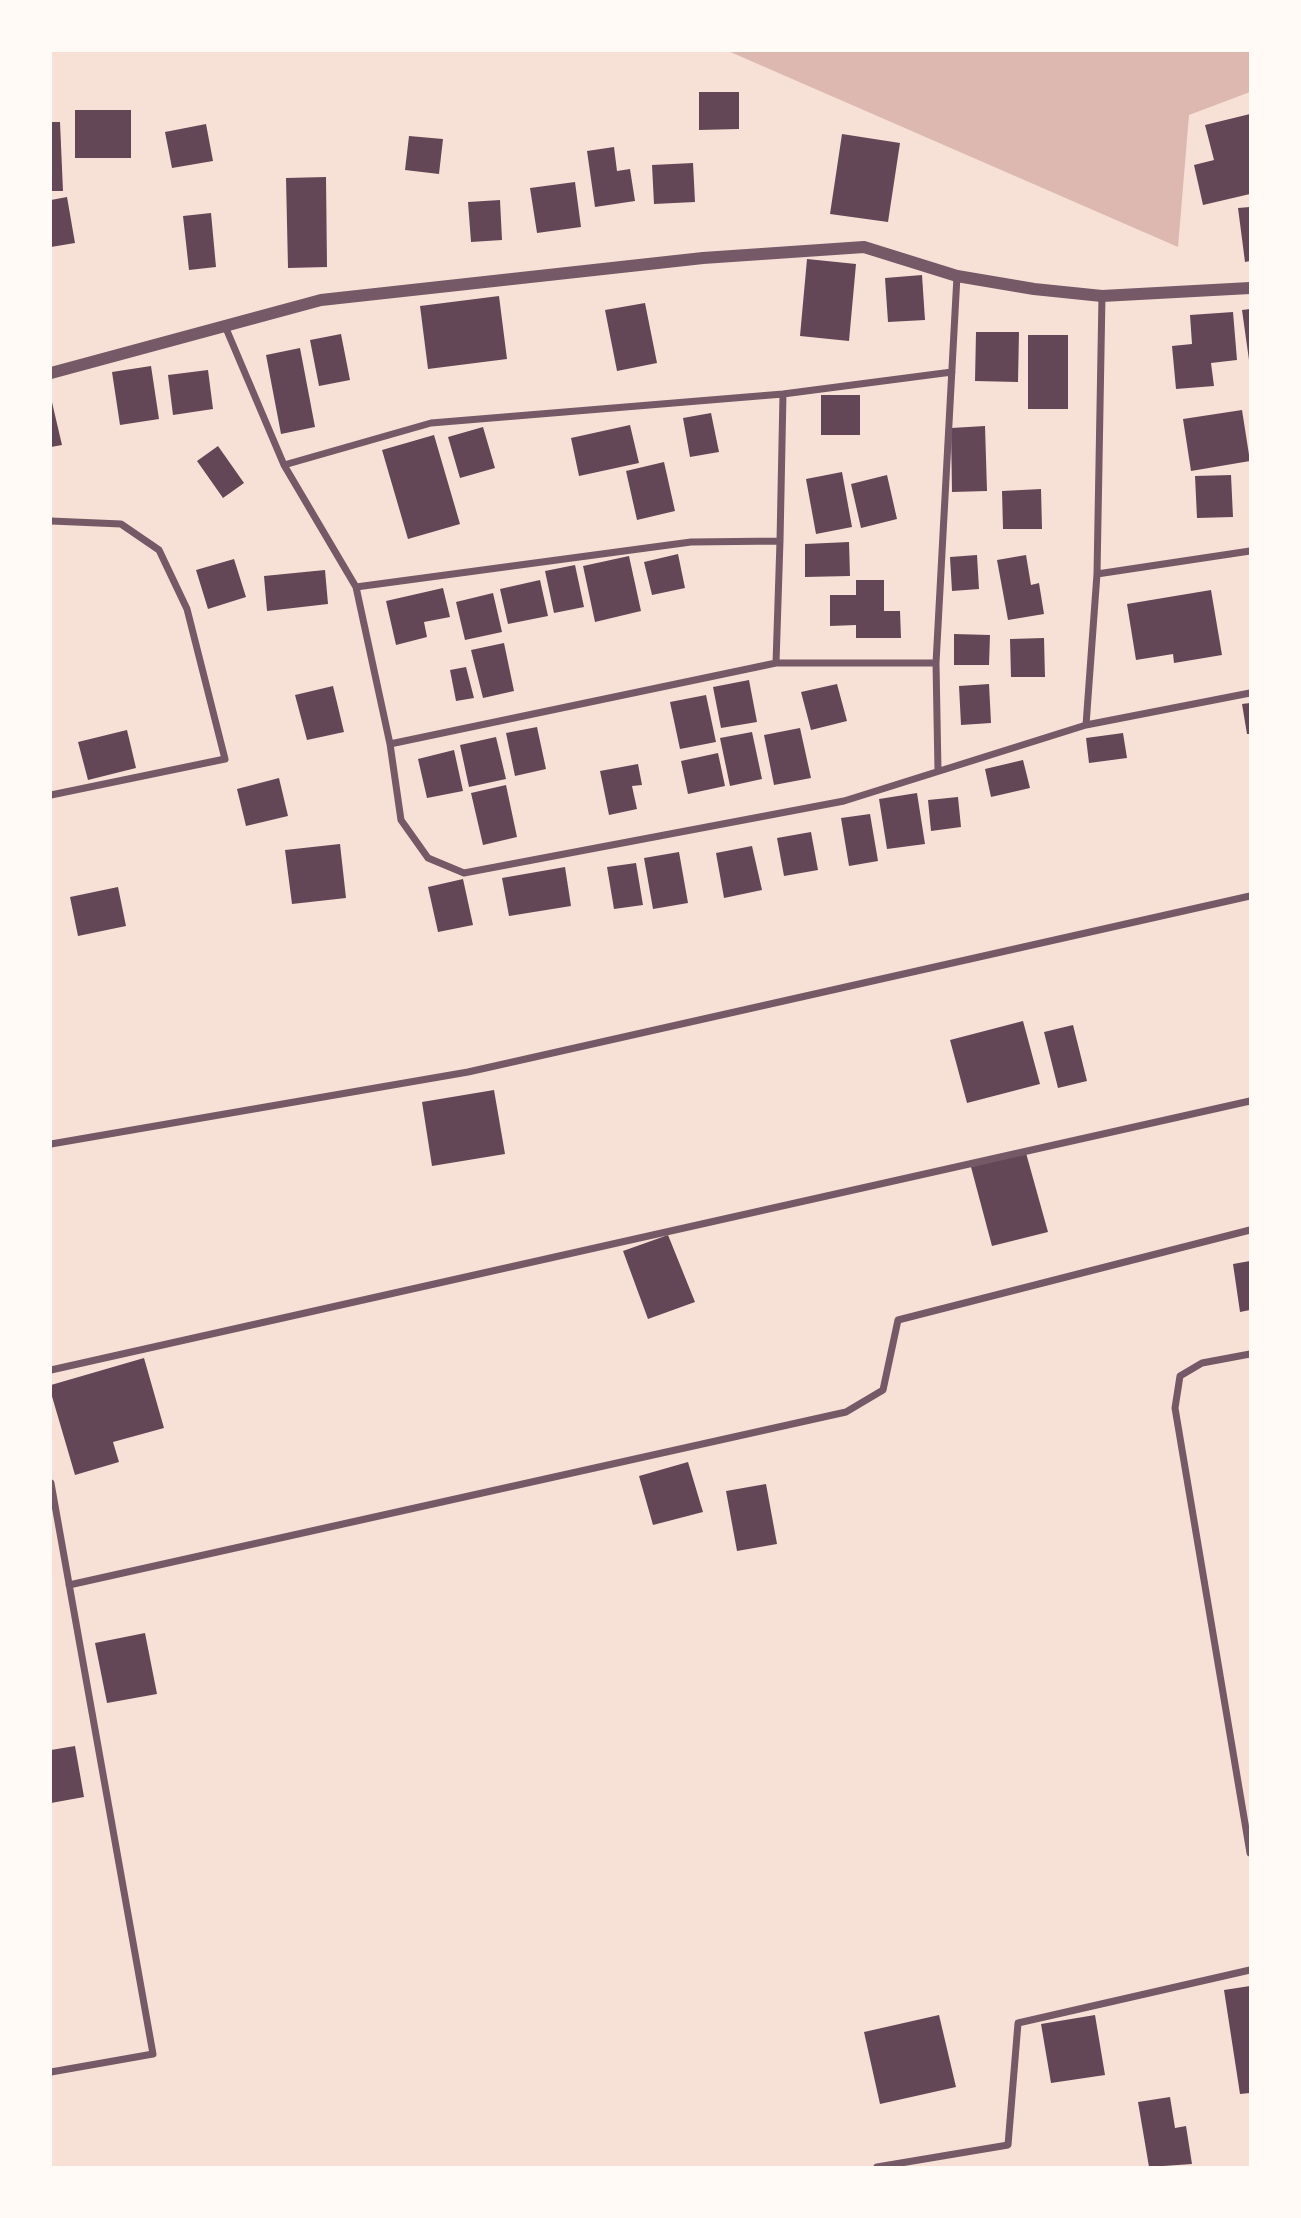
<!DOCTYPE html>
<style>
body{margin:0}
#map{position:relative;width:1301px;height:2218px;overflow:hidden;background:#f7e1d7;font-family:Signika,sans-serif}
canvas{display:block}
.frame{position:absolute;inset:0;border:52px solid #fffaf5;pointer-events:none}
</style>
<div id="map">
<canvas width="1301" height="2218"></canvas>
<div class="frame"></div>
</div>
<script>
const g = document.querySelector('canvas').getContext('2d');
g.lineJoin = 'round';
function fill(path, color) {
  g.fillStyle = color;
  g.fill(path, 'evenodd');
}
function strokePath(path, color, width, dash) {
  g.strokeStyle = color;
  g.lineWidth = width;
  g.lineCap = dash ? 'butt' : 'round';
  g.setLineDash(dash || []);
  g.stroke(path);
}
fill(new Path2D(`
 M 728,51 L 1250,51 L 1250,92 L 1189,115 L 1178,247 Z`), '#dcb8b0');
fill(new Path2D(`
 M 699,92 L 739,92 L 739,129 L 699,130 Z
 M 75,110 L 131,110 L 131,158 L 75,158 Z
 M 1250,114 L 1250,194 L 1203,205 L 1194,165 L 1214,160 L 1205,125 Z
 M 51,122 L 60,122 L 63,191 L 51,191 Z
 M 206,124 L 213,161 L 172,168 L 165,132 Z
 M 842,134 L 900,143 L 888,222 L 830,214 Z
 M 409,136 L 443,139 L 439,174 L 405,170 Z
 M 614,147 L 617,171 L 630,169 L 635,201 L 595,207 L 587,151 Z
 M 693,163 L 695,202 L 654,204 L 652,165 Z
 M 326,177 L 327,267 L 288,268 L 286,178 Z
 M 575,182 L 581,227 L 537,233 L 530,188 Z
 M 67,197 L 75,243 L 51,247 L 51,200 Z
 M 500,200 L 502,240 L 471,242 L 468,202 Z
 M 1250,207 L 1250,261 L 1245,262 L 1238,208 Z
 M 211,213 L 216,267 L 189,270 L 183,216 Z
 M 807,259 L 856,264 L 849,341 L 800,336 Z
 M 922,275 L 925,320 L 888,322 L 885,278 Z
 M 499,296 L 507,359 L 428,369 L 420,306 Z
 M 645,303 L 657,363 L 617,371 L 605,310 Z
 M 1250,309 L 1250,360 L 1249,360 L 1242,310 Z
 M 1233,312 L 1237,360 L 1211,363 L 1214,386 L 1176,389 L 1172,346 L 1192,344 L 1190,315 Z
 M 976,332 L 1019,332 L 1018,382 L 975,381 Z
 M 341,334 L 350,380 L 319,386 L 310,340 Z
 M 1028,335 L 1068,335 L 1068,409 L 1028,409 Z
 M 300,348 L 315,427 L 281,434 L 266,355 Z
 M 151,366 L 159,419 L 120,425 L 112,372 Z
 M 208,370 L 213,409 L 173,415 L 168,375 Z
 M 821,395 L 860,395 L 860,435 L 821,435 Z
 M 51,398 L 62,445 L 51,447 Z
 M 1242,410 L 1250,461 L 1191,471 L 1183,419 Z
 M 711,413 L 719,452 L 690,457 L 683,418 Z
 M 630,425 L 639,463 L 579,476 L 571,438 Z
 M 985,426 L 987,491 L 952,492 L 951,428 Z
 M 483,427 L 495,468 L 460,478 L 448,437 Z
 M 434,435 L 460,524 L 408,539 L 382,450 Z
 M 218,446 L 244,483 L 223,498 L 197,461 Z
 M 664,462 L 675,511 L 637,520 L 626,471 Z
 M 842,472 L 852,527 L 816,534 L 806,479 Z
 M 887,475 L 897,519 L 861,528 L 851,484 Z
 M 1231,475 L 1233,517 L 1197,518 L 1195,476 Z
 M 1041,489 L 1042,529 L 1003,529 L 1002,491 Z
 M 849,542 L 850,576 L 805,577 L 805,544 Z
 M 678,554 L 685,588 L 652,595 L 644,562 Z
 M 977,555 L 979,589 L 952,591 L 950,557 Z
 M 1026,555 L 1031,585 L 1039,583 L 1044,614 L 1008,620 L 997,560 Z
 M 629,556 L 641,611 L 595,622 L 583,566 Z
 M 234,559 L 246,597 L 208,609 L 196,570 Z
 M 575,565 L 584,607 L 554,613 L 545,571 Z
 M 325,570 L 328,604 L 267,611 L 264,576 Z
 M 540,580 L 548,616 L 508,624 L 500,589 Z
 M 856,580 L 884,580 L 884,611 L 900,611 L 901,638 L 856,638 L 856,625 L 830,626 L 830,595 L 856,595 Z
 M 443,588 L 450,617 L 424,622 L 427,637 L 396,645 L 386,601 Z
 M 1211,590 L 1222,655 L 1174,663 L 1173,654 L 1136,660 L 1127,604 Z
 M 493,593 L 502,632 L 465,640 L 456,602 Z
 M 954,634 L 990,635 L 989,665 L 954,665 Z
 M 1044,638 L 1045,677 L 1011,677 L 1010,639 Z
 M 504,643 L 514,691 L 483,698 L 471,650 Z
 M 466,667 L 474,698 L 456,701 L 450,670 Z
 M 749,680 L 757,722 L 721,728 L 713,687 Z
 M 837,684 L 847,721 L 811,730 L 801,692 Z
 M 989,684 L 991,723 L 961,725 L 959,686 Z
 M 333,686 L 344,732 L 307,740 L 295,695 Z
 M 706,695 L 716,742 L 680,749 L 670,702 Z
 M 1250,703 L 1250,734 L 1247,734 L 1242,704 Z
 M 537,727 L 546,769 L 515,776 L 506,733 Z
 M 800,728 L 811,778 L 774,785 L 764,735 Z
 M 127,730 L 136,768 L 88,780 L 78,742 Z
 M 752,732 L 762,779 L 730,786 L 720,738 Z
 M 1123,733 L 1127,758 L 1089,763 L 1086,738 Z
 M 496,737 L 506,779 L 469,787 L 460,745 Z
 M 454,750 L 463,791 L 427,798 L 418,759 Z
 M 718,753 L 725,786 L 688,794 L 681,761 Z
 M 1023,760 L 1030,788 L 991,797 L 985,769 Z
 M 638,764 L 642,785 L 632,786 L 637,809 L 609,815 L 600,771 Z
 M 279,778 L 288,816 L 246,826 L 237,789 Z
 M 506,785 L 517,837 L 483,845 L 471,793 Z
 M 917,793 L 925,844 L 887,849 L 879,799 Z
 M 958,797 L 961,827 L 931,831 L 928,800 Z
 M 870,814 L 878,861 L 849,866 L 841,818 Z
 M 811,832 L 818,870 L 784,876 L 777,838 Z
 M 340,844 L 346,898 L 292,904 L 285,850 Z
 M 752,846 L 762,890 L 724,898 L 716,853 Z
 M 679,852 L 688,903 L 653,909 L 644,858 Z
 M 636,863 L 643,905 L 614,909 L 607,867 Z
 M 565,867 L 571,906 L 509,916 L 502,878 Z
 M 463,879 L 473,925 L 438,932 L 428,887 Z
 M 118,887 L 126,926 L 78,936 L 70,897 Z
 M 1023,1021 L 1040,1084 L 967,1103 L 950,1040 Z
 M 1073,1025 L 1087,1081 L 1058,1088 L 1044,1032 Z
 M 494,1090 L 505,1154 L 432,1166 L 422,1102 Z
 M 1026,1153 L 1048,1232 L 992,1246 L 971,1167 Z
 M 668,1235 L 695,1302 L 648,1319 L 623,1251 Z
 M 1250,1261 L 1250,1310 L 1240,1312 L 1233,1264 Z
 M 144,1358 L 164,1428 L 113,1442 L 119,1462 L 75,1475 L 51,1393 L 51,1385 Z
 M 688,1462 L 703,1512 L 653,1525 L 639,1476 Z
 M 766,1484 L 777,1544 L 737,1551 L 726,1491 Z
 M 145,1633 L 157,1694 L 107,1703 L 95,1643 Z
 M 75,1746 L 84,1797 L 51,1803 L 51,1750 Z
 M 1250,1986 L 1250,2093 L 1240,2094 L 1224,1990 Z
 M 939,2015 L 956,2087 L 880,2104 L 864,2032 Z
 M 1095,2015 L 1105,2075 L 1051,2083 L 1041,2024 Z
 M 1170,2097 L 1175,2128 L 1186,2126 L 1192,2164 L 1149,2167 L 1138,2102 Z`), '#644757');
strokePath(new Path2D(`
 M 225,326 L 284,465 L 356,587 L 390,744 L 401,820 L 428,858 L 464,873 L 844,801 L 1086,725 L 1250,693
 M 284,465 L 431,423 L 783,394 L 952,372
 M 51,521 L 121,524 L 159,550 L 187,609 L 225,759 L 51,795
 M 1097,574 L 1250,551
 M 356,587 L 691,542 L 780,541 L 783,394
 M 776,663 L 780,541
 M 1086,725 L 1097,574 L 1102,296
 M 390,744 L 776,663 L 936,663
 M 938,771 L 936,663 L 957,276
 M 51,1144 L 468,1072 L 1250,896
 M 1250,1354 L 1202,1363 L 1180,1376 L 1175,1408 L 1250,1853
 M 51,1370 L 1250,1101
 M 51,1483 L 153,2054 L 51,2072
 M 69,1585 L 846,1412 L 883,1390 L 898,1320 L 1250,1230
 M 877,2167 L 1008,2145 L 1018,2023 L 1250,1970`), '#755966', 7);
strokePath(new Path2D(`
 M 51,373 L 321,300 L 703,258 L 864,247 L 957,276 L 1034,289 L 1102,296 L 1250,288`), '#755966', 12);
</script>
